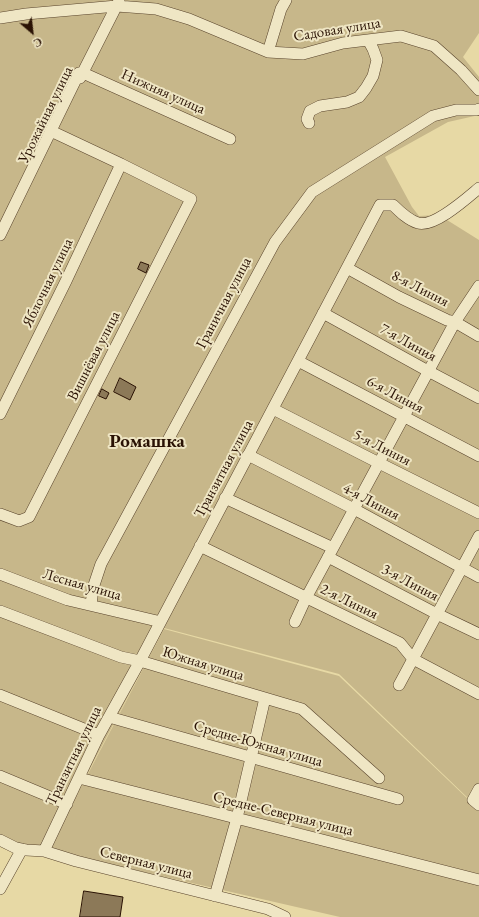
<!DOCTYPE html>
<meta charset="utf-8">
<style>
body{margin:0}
#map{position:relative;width:479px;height:917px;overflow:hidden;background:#e7d9a5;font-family:"EB Garamond",serif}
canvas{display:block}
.north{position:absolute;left:12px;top:12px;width:40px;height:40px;-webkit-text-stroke:3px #efe6c4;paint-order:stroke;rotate:152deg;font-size:11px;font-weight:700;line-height:16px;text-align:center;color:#2a1204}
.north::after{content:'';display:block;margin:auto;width:14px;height:18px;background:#2a1204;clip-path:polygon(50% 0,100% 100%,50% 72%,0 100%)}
</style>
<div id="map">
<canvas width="479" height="917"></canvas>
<div class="north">С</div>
</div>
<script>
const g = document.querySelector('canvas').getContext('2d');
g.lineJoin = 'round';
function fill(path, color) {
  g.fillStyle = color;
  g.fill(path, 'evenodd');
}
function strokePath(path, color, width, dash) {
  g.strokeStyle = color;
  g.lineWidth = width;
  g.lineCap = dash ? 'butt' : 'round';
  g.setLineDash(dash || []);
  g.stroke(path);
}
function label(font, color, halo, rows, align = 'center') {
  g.font = font + ' "EB Garamond",serif';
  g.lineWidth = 4;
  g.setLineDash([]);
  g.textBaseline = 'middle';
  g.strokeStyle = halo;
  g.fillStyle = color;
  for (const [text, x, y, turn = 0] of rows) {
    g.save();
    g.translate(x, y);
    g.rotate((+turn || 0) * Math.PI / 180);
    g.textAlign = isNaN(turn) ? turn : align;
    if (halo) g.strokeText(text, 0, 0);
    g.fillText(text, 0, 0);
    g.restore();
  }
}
fill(new Path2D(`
 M 0,0 L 479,0 L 479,33 L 463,57 L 479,77 L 479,115 L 448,122 L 385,157 L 412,207 L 419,216 L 439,215 L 479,240 L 479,783 L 470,800 L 339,674 L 164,628 L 46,852 L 24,856 L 0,845 Z
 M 164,629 L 339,676 L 470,801 L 479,786 L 479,917 L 340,917 L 48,850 Z`), '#c7b78a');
const building = new Path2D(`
 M 141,262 L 149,265 L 146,273 L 138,269 Z
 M 120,378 L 136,387 L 130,400 L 114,392 Z
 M 102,389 L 109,393 L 106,399 L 99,396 Z
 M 84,891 L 123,897 L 120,917 L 80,917 Z`);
fill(building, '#8c7958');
strokePath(building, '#2a1204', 1);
const minor = new Path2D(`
 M 0,18 L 26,14 L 117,6 L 156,9 L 189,19 L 268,52 L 303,54 L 343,43 L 401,36 L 434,46 L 461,70 L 479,90
 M 268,52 L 281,9 L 286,0
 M 80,78 L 119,1
 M 309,123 L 307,119 L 310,111 L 320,106 L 347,102 L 359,97 L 366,88 L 373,76 L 377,60 L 373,49 L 368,40
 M 0,235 L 79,73 L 83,73 L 230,139
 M 347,268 L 399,297 L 447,320 L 455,322 L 479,336
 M 323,313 L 428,371 L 479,398
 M 298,361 L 479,456
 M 273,409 L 379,463 L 479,513
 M 0,414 L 66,281 L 121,164
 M 248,455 L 354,509 L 479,577
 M 225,498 L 333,548
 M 0,514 L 19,521 L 29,517 L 191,199 L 121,164 L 53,132
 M 200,546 L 400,643 L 413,659 L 479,694
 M 328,557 L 437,614 L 479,634
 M 0,574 L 68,600 L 157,621
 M 91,605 L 93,588 L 101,564 L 275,242 L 312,192 L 433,116 L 456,110 L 477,110 L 479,109
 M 0,611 L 121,657 L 140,661 L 302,709 L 379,778
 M 295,622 L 306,598 L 455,322 L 479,286
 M 399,685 L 479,536
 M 0,695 L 99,735
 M 109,717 L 398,799
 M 0,776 L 67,804
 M 79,778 L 479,880
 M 479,789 L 473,800 L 479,805
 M 0,840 L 16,848 L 26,850 L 44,851 L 76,861 L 268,909 L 285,917
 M 44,851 L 99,735 L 140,661 L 380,205 L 393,205 C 400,212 408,220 418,223 C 434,228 467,198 479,188
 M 0,889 L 22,849
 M 215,896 L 237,818 L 265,698`);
strokePath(minor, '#59442c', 12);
strokePath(minor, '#efe6c4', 11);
label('15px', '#2a1204', '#efe6c4', [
 ["Садовая улица",337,30,-9],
 ["Нижняя улица",163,92,24],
 ["Урожайная улица",46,115,-64],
 ["Яблочная улица",48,283,-64],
 ["8-я Линия",420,289,27],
 ["Граничная улица",224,303,-62],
 ["7-я Линия",408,343,29],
 ["Вишнёвая улица",94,356,-63],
 ["6-я Линия",395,395,28],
 ["5-я Линия",382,448,27],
 ["Транзитная улица",224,469,-62],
 ["4-я Линия",371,502,28],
 ["3-я Линия",410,583,28],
 ["Лесная улица",82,585,16],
 ["2-я Линия",349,602,26],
 ["Южная улица",203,664,17],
 ["Средне-Южная улица",258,744,16],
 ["Транзитная улица",74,756,-64],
 ["Средне-Северная улица",283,814,14],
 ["Северная улица",146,863,14]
]);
label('bold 19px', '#2a1204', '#efe6c4', [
 ["Ромашка",147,442]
]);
</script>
